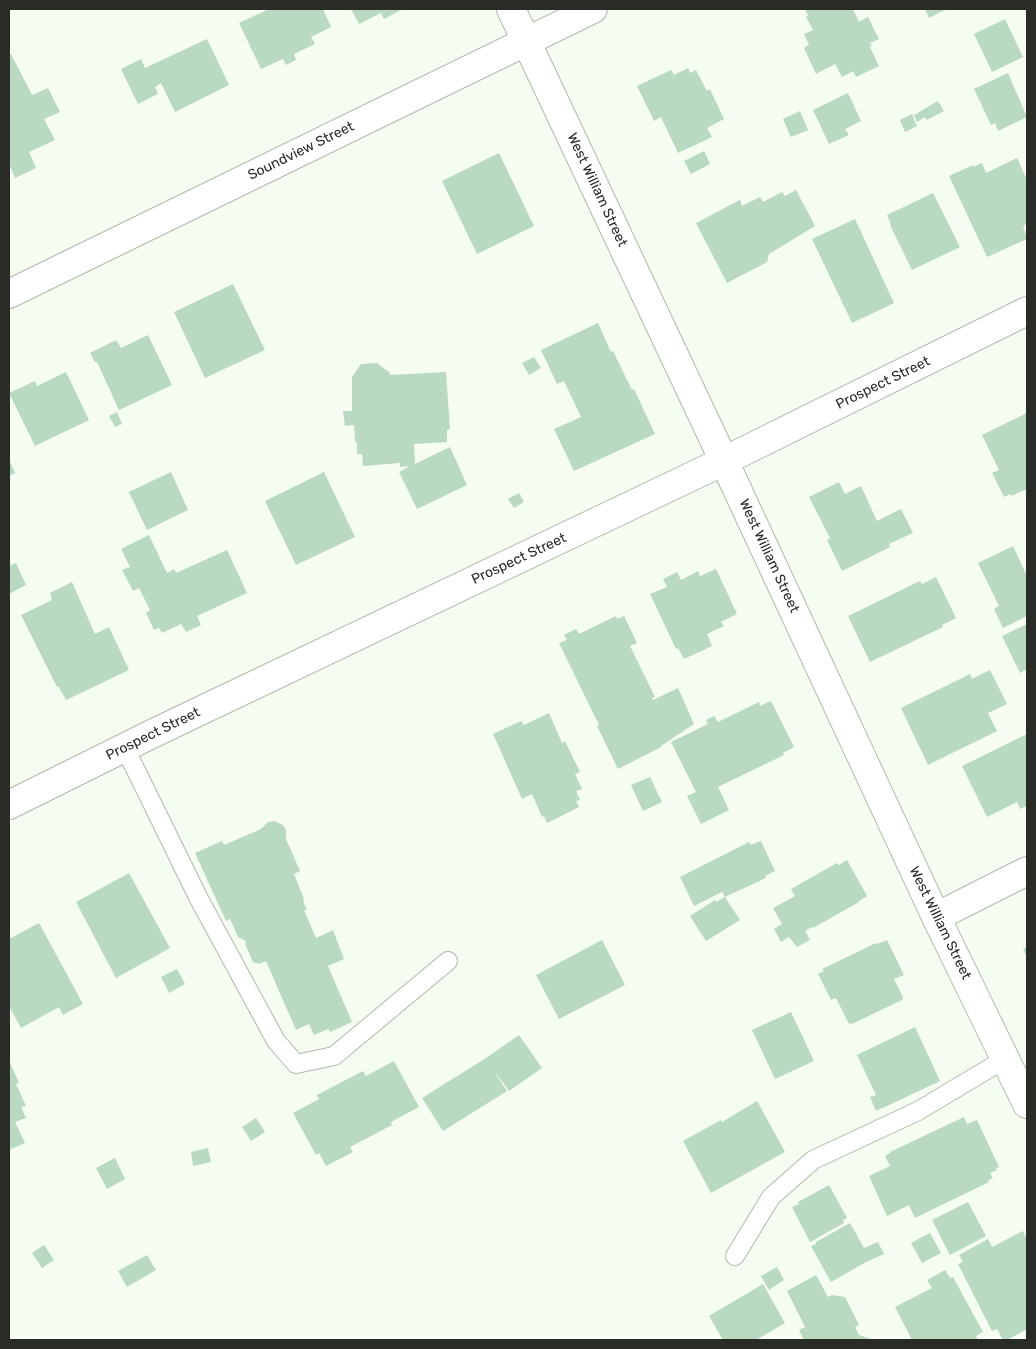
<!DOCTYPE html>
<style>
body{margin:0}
#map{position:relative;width:1036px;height:1349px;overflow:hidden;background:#f5fcf1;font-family:Rubik,sans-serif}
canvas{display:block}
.frame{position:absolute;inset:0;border:10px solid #292b27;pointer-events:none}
</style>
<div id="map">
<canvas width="1036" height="1349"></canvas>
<div class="frame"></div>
</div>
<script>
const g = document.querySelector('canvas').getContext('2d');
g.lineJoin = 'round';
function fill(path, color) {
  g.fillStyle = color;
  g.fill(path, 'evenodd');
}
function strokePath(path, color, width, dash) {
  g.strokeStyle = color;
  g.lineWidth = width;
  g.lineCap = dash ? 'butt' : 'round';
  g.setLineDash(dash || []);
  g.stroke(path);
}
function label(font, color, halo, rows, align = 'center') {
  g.font = font + ' Rubik,sans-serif';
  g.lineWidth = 4;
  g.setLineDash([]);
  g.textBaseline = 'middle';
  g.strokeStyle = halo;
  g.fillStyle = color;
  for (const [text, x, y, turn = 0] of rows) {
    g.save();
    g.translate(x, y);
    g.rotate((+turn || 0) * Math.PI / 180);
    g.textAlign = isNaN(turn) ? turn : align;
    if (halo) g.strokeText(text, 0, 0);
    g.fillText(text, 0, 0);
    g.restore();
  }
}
fill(new Path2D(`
 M 269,9 L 323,9 L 331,27 L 311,37 L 315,44 L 294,54 L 296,60 L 286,65 L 283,59 L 261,69 L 239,23 Z
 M 351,9 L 403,9 L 384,19 L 381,13 L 359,24 Z
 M 805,9 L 853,9 L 859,22 L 868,17 L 879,39 L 870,43 L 872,46 L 870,47 L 879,66 L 856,77 L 853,71 L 842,77 L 835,64 L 816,74 L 804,48 L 809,45 L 804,34 L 813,30 L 806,17 L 808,16 Z
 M 925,9 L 947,9 L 929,18 Z
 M 1005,19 L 1023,57 L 992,72 L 974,34 Z
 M 207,39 L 229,85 L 175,112 L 161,83 L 155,87 L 158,94 L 138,104 L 121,69 L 141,59 L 145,68 Z
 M 11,54 L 32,95 L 48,88 L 60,112 L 44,119 L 55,140 L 29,152 L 36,168 L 15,178 L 9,163 L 9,55 Z
 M 688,68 L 690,73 L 696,70 L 707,91 L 710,89 L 724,119 L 707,128 L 712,137 L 678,153 L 661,117 L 654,121 L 637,86 L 671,70 L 674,75 Z
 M 1008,73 L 1027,117 L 998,131 L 995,123 L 991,125 L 974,89 Z
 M 848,93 L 861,121 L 845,129 L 849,135 L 829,144 L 813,110 Z
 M 938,101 L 944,111 L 927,120 L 925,117 L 917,122 L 914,115 Z
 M 800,111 L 808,130 L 791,137 L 783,119 Z
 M 912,114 L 917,126 L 905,132 L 900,120 Z
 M 704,151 L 710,164 L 691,174 L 684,161 Z
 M 499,153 L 534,226 L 477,254 L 442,181 Z
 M 1017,158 L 1027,180 L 1027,224 L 1023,226 L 1027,239 L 987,257 L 949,176 L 973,165 L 973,167 L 982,163 L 986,173 Z
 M 796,190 L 815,226 L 769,254 L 767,262 L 727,283 L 696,223 L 740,200 L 742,206 L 760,197 L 763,202 L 782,192 L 785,196 Z
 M 933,193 L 960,247 L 912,270 L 890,225 L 891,225 L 887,215 Z
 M 855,219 L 894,303 L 852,323 L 812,239 Z
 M 233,284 L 265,350 L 205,378 L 174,312 Z
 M 598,323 L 611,352 L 613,351 L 632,390 L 634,389 L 655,434 L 574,471 L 554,429 L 581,417 L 564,381 L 557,384 L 541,350 Z
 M 148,335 L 172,385 L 119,410 L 97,362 L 95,362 L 90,353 L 116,340 L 121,348 Z
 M 534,357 L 541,368 L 529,375 L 522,363 Z
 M 377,363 L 390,373 L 390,375 L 446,372 L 450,429 L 447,430 L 447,442 L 414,444 L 415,464 L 450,447 L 467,485 L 417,509 L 399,472 L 410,466 L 400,467 L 400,463 L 363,466 L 362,454 L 357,454 L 357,442 L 355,442 L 354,425 L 345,426 L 343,411 L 352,411 L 352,377 L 361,364 Z
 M 66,372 L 89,420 L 35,446 L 9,393 L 35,381 L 37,386 Z
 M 117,412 L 122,424 L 115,427 L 109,416 Z
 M 1027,413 L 1027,489 L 1011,496 L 1011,494 L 1004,497 L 992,473 L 999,470 L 982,435 Z
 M 9,459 L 15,473 L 9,476 Z
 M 171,472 L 188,510 L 147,530 L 129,492 Z
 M 324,472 L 355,537 L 296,565 L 265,501 Z
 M 839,482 L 845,494 L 861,486 L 877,521 L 901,509 L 913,533 L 889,544 L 890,547 L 842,571 L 827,540 L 830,538 L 809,497 Z
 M 519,493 L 524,502 L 514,508 L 508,499 Z
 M 149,535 L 167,573 L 174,569 L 176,573 L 227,550 L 247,593 L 197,616 L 201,625 L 186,632 L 181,624 L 162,633 L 159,628 L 154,630 L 146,613 L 150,610 L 139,588 L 133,591 L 122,570 L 130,567 L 121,549 Z
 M 1013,546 L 1027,576 L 1027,616 L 1003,628 L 994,609 L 999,606 L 978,563 Z
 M 16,563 L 26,585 L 9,594 L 9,566 Z
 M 716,569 L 737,614 L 721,622 L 724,626 L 707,634 L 712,646 L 684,659 L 678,648 L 676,649 L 650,594 L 667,587 L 663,579 L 677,572 L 681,580 L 698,571 L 700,576 Z
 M 936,577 L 956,618 L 942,625 L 943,627 L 870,662 L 848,616 L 920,581 L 922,584 Z
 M 72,582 L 95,634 L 109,627 L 129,670 L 66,700 L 59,687 L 57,687 L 21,615 L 52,600 L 50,593 Z
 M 616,616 L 617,619 L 624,616 L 637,643 L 630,646 L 655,697 L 652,698 L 653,700 L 678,688 L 694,724 L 661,746 L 661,747 L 618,769 L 597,726 L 599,725 L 559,643 L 567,640 L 564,635 L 576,629 L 579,634 Z
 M 1027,624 L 1027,669 L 1020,673 L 1002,636 Z
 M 990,670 L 1007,704 L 988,713 L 997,731 L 928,765 L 901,708 L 970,674 L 972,679 Z
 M 771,701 L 794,747 L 783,753 L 784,755 L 718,787 L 729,810 L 701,824 L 687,796 L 696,792 L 671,742 L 708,724 L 706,720 L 714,716 L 718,722 L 759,702 L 760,706 Z
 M 549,713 L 562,743 L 565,741 L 580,772 L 575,774 L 582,789 L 576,791 L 580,800 L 576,801 L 579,807 L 547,823 L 544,816 L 542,817 L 532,794 L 522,799 L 493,734 L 521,721 L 524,725 Z
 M 1027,734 L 1027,806 L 1020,809 L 1017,802 L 987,817 L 962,766 Z
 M 650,777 L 662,802 L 643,811 L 631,785 Z
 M 274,821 L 283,825 L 286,830 L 286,839 L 300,871 L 294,874 L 304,899 L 303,900 L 307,910 L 304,910 L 316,938 L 333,930 L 344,959 L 328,966 L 352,1022 L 330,1032 L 328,1029 L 314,1035 L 309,1024 L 296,1030 L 266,961 L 259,964 L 253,962 L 245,944 L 246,941 L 238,937 L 230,919 L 226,921 L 195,853 L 222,841 L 224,845 L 261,829 L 268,822 Z
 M 761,841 L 775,871 L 765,876 L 766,878 L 725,897 L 722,892 L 694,906 L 680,877 L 749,842 L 751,845 Z
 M 847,860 L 867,896 L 859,901 L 859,902 L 813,928 L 812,927 L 805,931 L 810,940 L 797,947 L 789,937 L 781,942 L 774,929 L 782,924 L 773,908 L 795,896 L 791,889 L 837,863 L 839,865 Z
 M 129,873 L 170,948 L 116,978 L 76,902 Z
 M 725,897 L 740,920 L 706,941 L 690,916 L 715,900 L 716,902 Z
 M 39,923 L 83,1004 L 63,1015 L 59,1007 L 21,1028 L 9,1006 L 9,939 Z
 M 602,940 L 625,985 L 559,1019 L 536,975 Z
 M 887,940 L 904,975 L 894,979 L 903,997 L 902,1000 L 852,1024 L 851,1023 L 849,1024 L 836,998 L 831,1000 L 818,974 L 824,971 L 822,969 L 876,943 L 877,944 Z
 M 1027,947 L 1027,958 L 1023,949 Z
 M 177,969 L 185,984 L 169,993 L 161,977 Z
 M 791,1012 L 814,1061 L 775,1079 L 752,1030 Z
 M 915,1027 L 940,1081 L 876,1111 L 870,1097 L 876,1095 L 857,1055 Z
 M 519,1035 L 542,1068 L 509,1091 L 492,1068 L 507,1091 L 443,1131 L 422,1098 L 486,1058 Z
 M 9,1060 L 19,1083 L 16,1084 L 26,1106 L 21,1107 L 26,1118 L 15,1122 L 25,1143 L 9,1150 Z
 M 394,1061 L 419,1107 L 391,1122 L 392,1125 L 350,1147 L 353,1152 L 326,1166 L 319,1153 L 316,1155 L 293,1113 L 319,1099 L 317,1095 L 363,1071 L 366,1076 Z
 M 757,1101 L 785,1152 L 711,1193 L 683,1141 L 721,1120 L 722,1122 Z
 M 964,1117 L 967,1124 L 977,1120 L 999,1167 L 996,1168 L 997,1170 L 990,1173 L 993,1178 L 988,1180 L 989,1182 L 915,1218 L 909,1205 L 887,1216 L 869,1176 L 890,1166 L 885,1156 L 890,1153 L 890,1152 Z
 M 256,1118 L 265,1132 L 251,1141 L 242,1127 Z
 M 208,1148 L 211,1162 L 193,1166 L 191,1152 Z
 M 115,1158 L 125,1179 L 107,1189 L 96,1168 Z
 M 829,1185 L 847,1218 L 843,1220 L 844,1223 L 810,1242 L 792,1207 L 799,1204 L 798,1202 Z
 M 968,1202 L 986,1236 L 950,1255 L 932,1220 Z
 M 850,1223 L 864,1248 L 878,1242 L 884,1254 L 866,1262 L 831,1282 L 811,1246 L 816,1244 L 816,1242 Z
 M 1023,1231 L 1027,1240 L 1027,1329 L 1007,1340 L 1003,1340 L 997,1329 L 992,1331 L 958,1264 L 963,1262 L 959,1255 L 988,1239 L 992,1247 Z
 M 930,1233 L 941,1253 L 922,1263 L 911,1243 Z
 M 44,1245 L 54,1260 L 42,1268 L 32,1253 Z
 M 147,1255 L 156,1270 L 127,1287 L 118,1271 Z
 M 777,1267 L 784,1280 L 769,1290 L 761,1276 Z
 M 945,1270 L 950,1278 L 953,1277 L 983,1332 L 976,1336 L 978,1340 L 912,1340 L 895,1307 L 932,1288 L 927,1280 Z
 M 816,1275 L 828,1297 L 832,1295 L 845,1297 L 859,1325 L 855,1327 L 859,1335 L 873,1340 L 804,1340 L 799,1330 L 805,1327 L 787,1291 Z
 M 763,1284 L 785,1323 L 756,1340 L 723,1340 L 709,1316 Z`), '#b9d9c1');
const service = new Path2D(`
 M 125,748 L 199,899 L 276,1041 L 296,1064 L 334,1056 L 448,961
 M 735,1256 L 771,1197 L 813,1160 L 918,1111 L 1005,1059`);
const minor = new Path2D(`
 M 9,294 L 593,9
 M 9,805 L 156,732 L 724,461 L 1027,311
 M 936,917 L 1027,871`);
const tertiary = new Path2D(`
 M 511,9 L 724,461 L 936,917 L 1027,1104`);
strokePath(service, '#b1b8ae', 20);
strokePath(minor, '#b1b8ae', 30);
strokePath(tertiary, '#b1b8ae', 30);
strokePath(service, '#fff', 18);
strokePath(minor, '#fff', 28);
strokePath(tertiary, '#fff', 28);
label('14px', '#292b27', '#fff', [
 ["Soundview Street",301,151,-26],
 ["West William Street",597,190,65],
 ["Prospect Street",883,383,-26],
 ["West William Street",769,556,65],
 ["Prospect Street",519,559,-25],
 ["Prospect Street",153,734,-26],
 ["West William Street",940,923,64]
]);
</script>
